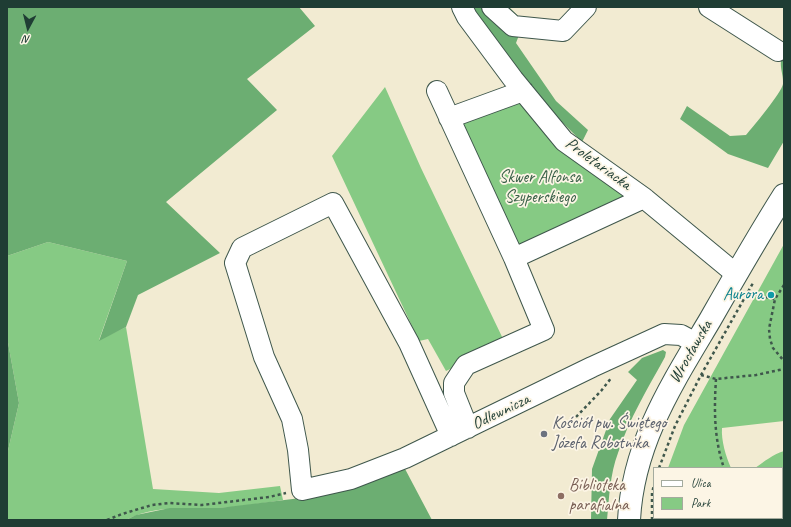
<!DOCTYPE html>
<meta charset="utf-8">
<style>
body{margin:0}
#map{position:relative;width:791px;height:527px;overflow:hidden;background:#f2ebd2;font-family:Caveat,sans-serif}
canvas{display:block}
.frame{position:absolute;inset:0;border:8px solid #1f3d34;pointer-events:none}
.legend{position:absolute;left:653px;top:467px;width:130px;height:52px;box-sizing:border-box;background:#fcf5e5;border:1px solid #a4ab9e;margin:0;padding:5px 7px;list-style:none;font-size:12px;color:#1f3d34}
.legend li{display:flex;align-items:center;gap:8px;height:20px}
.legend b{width:20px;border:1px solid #a4ab9e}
.north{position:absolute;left:8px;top:8px;width:40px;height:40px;-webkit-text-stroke:3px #fcf5e5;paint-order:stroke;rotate:187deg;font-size:11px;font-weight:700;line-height:16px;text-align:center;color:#1f3d34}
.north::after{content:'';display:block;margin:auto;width:14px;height:18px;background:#1f3d34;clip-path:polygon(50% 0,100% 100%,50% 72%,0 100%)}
</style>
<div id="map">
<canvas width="791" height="527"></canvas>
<div class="frame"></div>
<ul class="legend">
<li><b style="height:5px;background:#fff"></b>Ulica</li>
<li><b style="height:11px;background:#86ca84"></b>Park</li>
</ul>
<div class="north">N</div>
</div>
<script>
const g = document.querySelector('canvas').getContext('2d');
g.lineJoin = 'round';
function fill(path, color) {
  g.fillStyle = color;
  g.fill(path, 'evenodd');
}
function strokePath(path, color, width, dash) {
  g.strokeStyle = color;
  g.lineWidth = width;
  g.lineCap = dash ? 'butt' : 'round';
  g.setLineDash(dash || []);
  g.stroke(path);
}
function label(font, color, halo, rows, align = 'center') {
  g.font = font + ' Caveat,sans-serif';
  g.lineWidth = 3.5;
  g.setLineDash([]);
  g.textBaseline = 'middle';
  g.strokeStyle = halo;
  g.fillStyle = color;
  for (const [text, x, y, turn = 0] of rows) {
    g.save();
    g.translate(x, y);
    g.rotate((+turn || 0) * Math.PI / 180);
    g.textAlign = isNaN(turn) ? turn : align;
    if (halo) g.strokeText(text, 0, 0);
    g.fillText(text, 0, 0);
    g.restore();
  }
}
fill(new Path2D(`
 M 385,87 L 421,168 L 505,343 L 446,371 L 428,339 L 419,341 L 332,156 Z
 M 517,99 L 628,197 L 518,247 L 460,123 Z
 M 48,242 L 127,261 L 99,340 L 126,327 L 153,489 L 219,493 L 280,486 L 283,500 C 262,503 240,507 219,508 C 188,510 155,504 126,520 L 7,520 L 7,455 L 19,403 L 7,337 L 7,256 Z
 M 784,244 L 784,421 L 722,428 C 721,440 726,457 731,468 L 668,468 L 684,425 Z
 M 784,451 L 784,520 L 658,520 L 658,518 L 782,518 L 782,468 L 755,468 C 765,461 772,455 784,451 Z`), '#86ca84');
fill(new Path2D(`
 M 7,7 L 299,7 L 315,26 L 247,79 L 277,110 L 166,202 L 220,253 L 138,295 L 126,327 L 99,341 L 127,261 L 48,242 L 7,256 Z
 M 469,7 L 509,7 L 524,22 L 516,43 L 556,101 L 588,130 L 582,142 L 546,106 Z
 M 784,53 L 784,141 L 768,168 L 728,154 L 680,119 L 687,106 L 730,136 L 746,135 C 753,127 782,92 783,84 C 784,73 777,64 784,53 Z
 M 7,337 L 19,403 L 7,455 Z
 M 663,350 L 666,352 L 665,357 C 648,388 629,419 618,453 C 610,474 609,498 607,520 L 591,520 L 592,469 L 610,419 L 637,380 L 628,372 L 642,358 Z
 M 404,467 L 432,520 L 126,520 L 136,515 L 170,508 L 219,508 L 301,498 Z`), '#6cae72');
const minor = new Path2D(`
 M 462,7 L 467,17 L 513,79 L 564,141 L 644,198 L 736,274
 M 492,7 L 513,26 L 563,31 L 586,7
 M 709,7 L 778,51
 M 437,91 L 514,258 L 544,330 L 466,365 L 454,383 L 454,393 L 468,428
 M 449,118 L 523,91
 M 514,258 L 644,198
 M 451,436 L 409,343 L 333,203 L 242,248 L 235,263 L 264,357 L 292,419 L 298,450 L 302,490 L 351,479 L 405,458 L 592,367 L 664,334 L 681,335 L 696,343`);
const major = new Path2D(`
 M 629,520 C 633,443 672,384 710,320 C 734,278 758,236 784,195`);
strokePath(minor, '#3f574c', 22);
strokePath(major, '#3f574c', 24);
strokePath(new Path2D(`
 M 784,285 L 775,299 L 769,329 L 770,339 L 773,348 L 784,361
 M 748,293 L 775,299
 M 701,375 L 716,379 L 756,375 L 784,369
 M 716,379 C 714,410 714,439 724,468
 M 576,417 L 601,391 L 612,377
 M 659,468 L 675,426 L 701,375 L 753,283
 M 782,508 L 784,507
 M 744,519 L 750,518
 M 107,520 L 122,514 L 152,505 L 169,503 L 202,505 L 269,497 L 286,493
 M 652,520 L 652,493 L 654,485`), '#3f574c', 2.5, [3, 3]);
strokePath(minor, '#fff', 20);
strokePath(major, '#fff', 22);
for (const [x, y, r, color] of [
 [771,295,4,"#0f9aa8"],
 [544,434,4,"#6b7280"],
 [561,496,4,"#8d6e63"]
]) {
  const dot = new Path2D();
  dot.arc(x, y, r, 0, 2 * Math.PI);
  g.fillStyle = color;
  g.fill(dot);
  strokePath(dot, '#fcf5e5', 1.5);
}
label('17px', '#1f3d34', '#fcf5e5', [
 ["Proletariacka",598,164,36],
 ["Wrocławska",691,352,-60],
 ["Odlewnicza",501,412,-26]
]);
label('17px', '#396048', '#fcf5e5', [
 ["Skwer Alfonsa",540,178],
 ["Szyperskiego",540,198]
]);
label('17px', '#0d838f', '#fcf5e5', [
 ["Aurora",763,295]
], 'right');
label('17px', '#5b616d', '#fcf5e5', [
 ["Kościół pw. Świętego",552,424],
 ["Józefa Robotnika",552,444]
], 'left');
label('17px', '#785e54', '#fcf5e5', [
 ["Biblioteka",569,486],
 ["parafialna",569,506]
], 'left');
</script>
